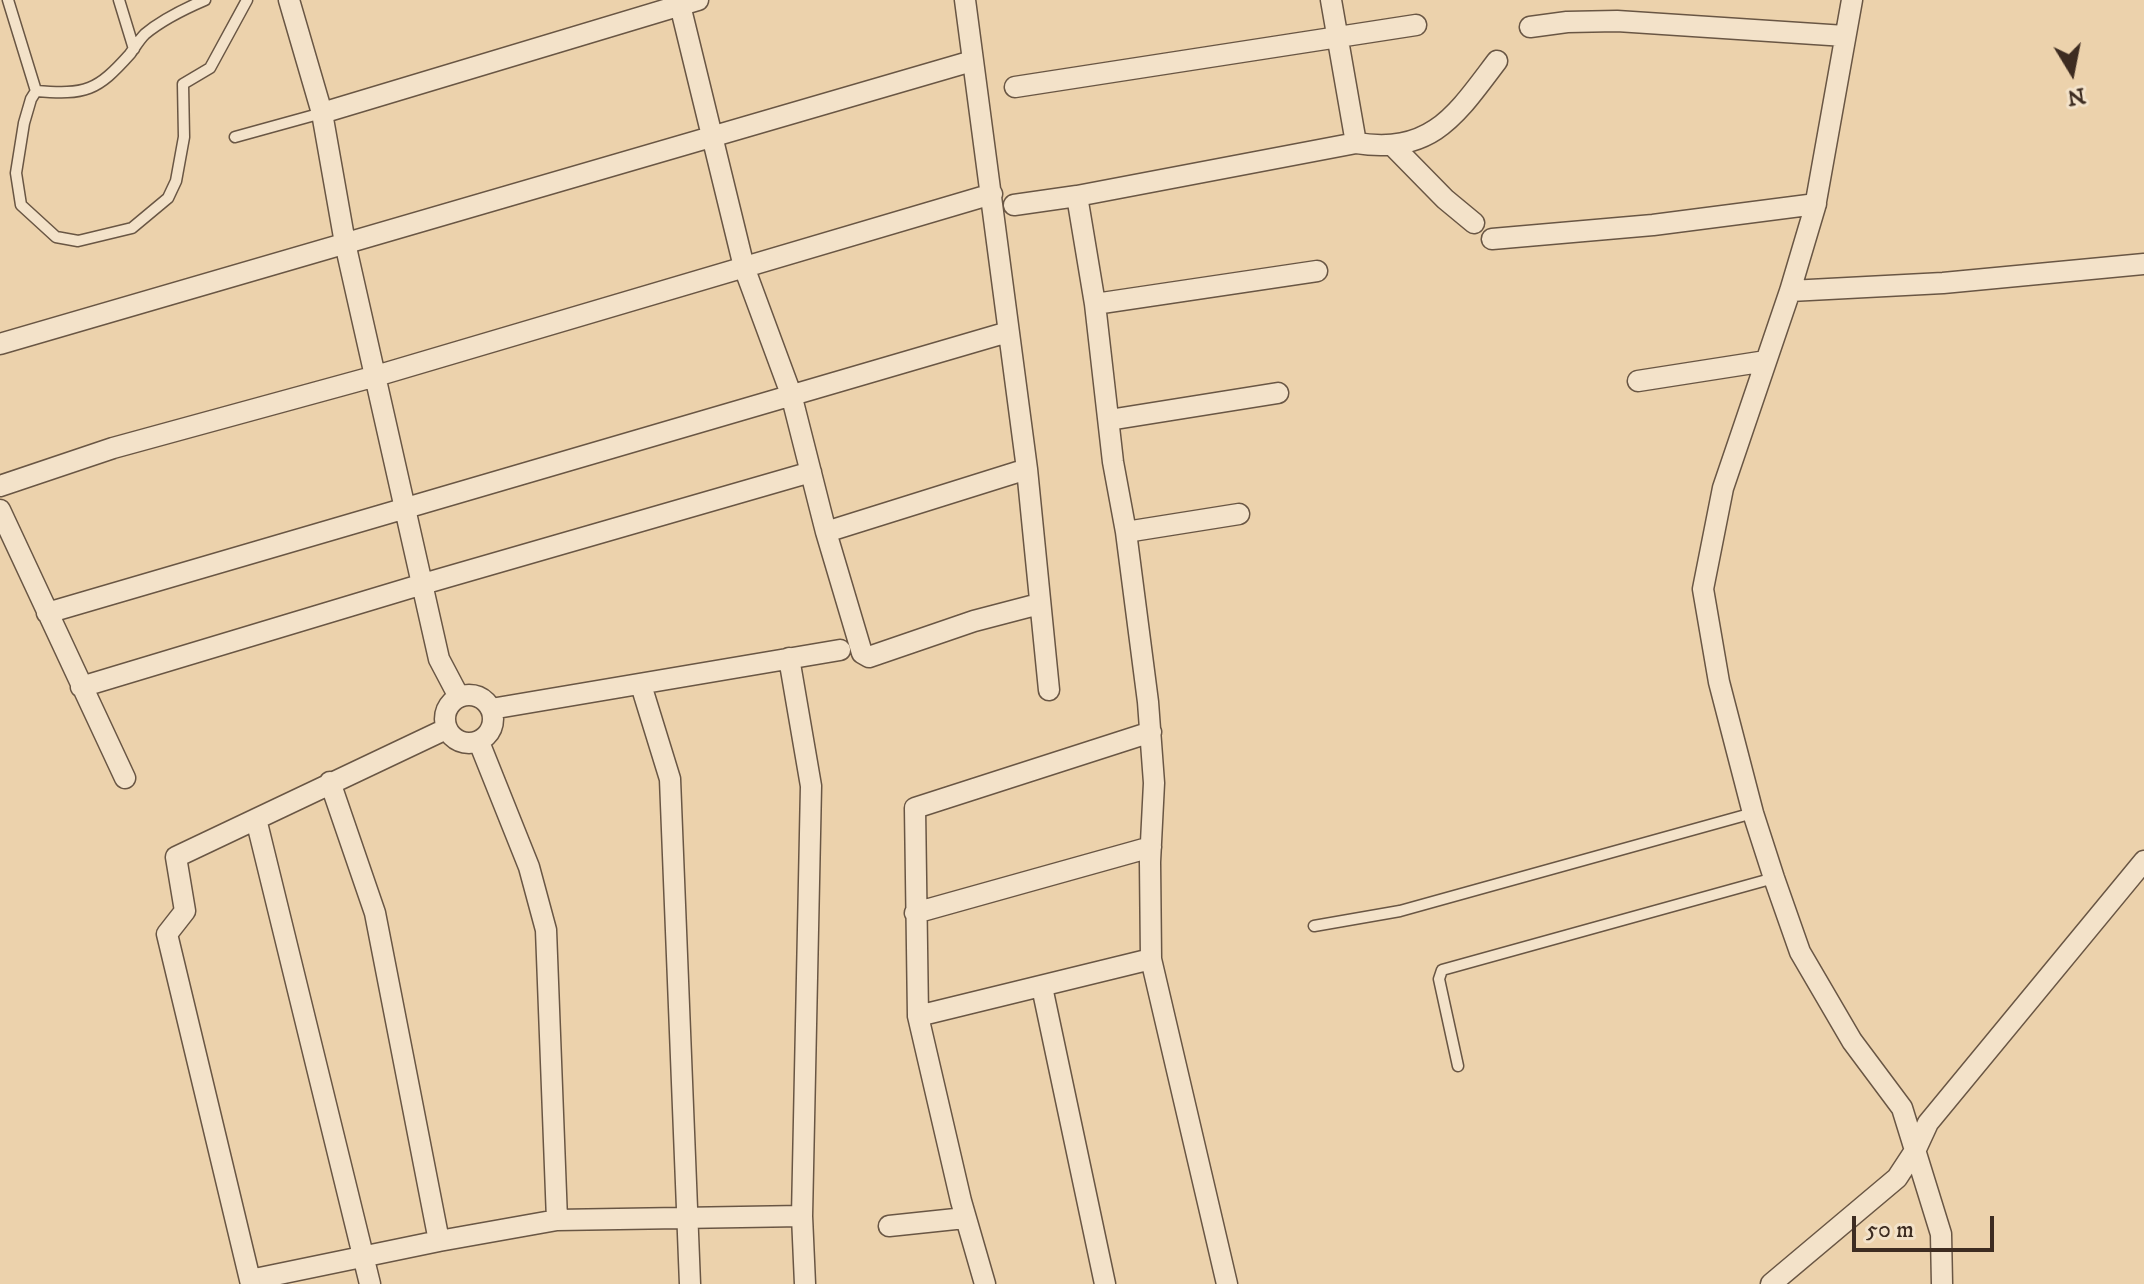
<!DOCTYPE html>
<style>
body{margin:0}
#map{position:relative;width:2144px;height:1284px;overflow:hidden;background:#ecd2ac;font-family:"IM FELL DW Pica",serif}
canvas{display:block}
.north{position:absolute;left:2032px;top:32px;width:80px;height:80px;-webkit-text-stroke:6px #f3e2c9;paint-order:stroke;rotate:170deg;font-size:22px;font-weight:700;line-height:32px;text-align:center;color:#3d2c21}
.north::after{content:'';display:block;margin:auto;width:28px;height:36px;background:#3d2c21;clip-path:polygon(50% 0,100% 100%,50% 72%,0 100%)}
.scale{position:absolute;left:1852px;top:1216px;width:142px;height:36px;box-sizing:border-box;border:4px solid #3d2c21;border-top:0;padding-left:10px;font-size:24px;line-height:28px;white-space:nowrap;color:#3d2c21;-webkit-text-stroke:6px #f3e2c9;paint-order:stroke}
</style>
<div id="map">
<canvas width="2144" height="1284"></canvas>
<div class="north">N</div>
<div class="scale">50 m</div>
</div>
<script>
const g = document.querySelector('canvas').getContext('2d');
g.lineJoin = 'round';
function strokePath(path, color, width, dash) {
  g.strokeStyle = color;
  g.lineWidth = width;
  g.lineCap = dash ? 'butt' : 'round';
  g.setLineDash(dash || []);
  g.stroke(path);
}
const service = new Path2D(`
 M 8,0 L 36,91 L 31,99 L 24,123 L 16,173 L 21,205 L 56,237 L 78,241 L 132,228 L 168,198 L 176,181 L 184,137 L 183,84 L 210,68 L 247,0
 M 119,0 L 134,49
 M 36,91 C 86,95 97,91 130,54 C 135,47 139,40 145,34 C 163,19 184,9 205,0
 M 235,137 L 322,113
 M 1314,926 L 1400,911 L 1753,813
 M 1458,1066 L 1439,979 L 1442,970 L 1774,878`);
const minor = new Path2D(`
 M 289,0 L 322,113 L 345,243 L 439,659 L 459,697
 M 965,0 L 1027,469 L 1049,690
 M 1331,0 L 1356,143
 M 1852,0 L 1815,207 L 1790,291 L 1723,488 L 1703,589 L 1719,682 L 1753,813 L 1774,878 L 1800,952 L 1852,1041 L 1902,1108 L 1941,1234 L 1942,1284
 M 680,5 L 744,267 L 791,394 L 826,532 L 862,653 L 869,657 L 974,621 L 1039,604
 M 1530,27 L 1567,22 L 1617,21 L 1845,36
 M 1015,87 L 1416,25
 M 322,113 L 698,0
 M 1393,146 L 1445,199 L 1474,223
 M 1077,196 L 1095,304 L 1113,462 L 1126,532 L 1148,702 L 1154,783 L 1150,862 L 1151,959 L 1227,1284
 M 1014,205 L 1077,196 L 1356,143 C 1432,155 1456,115 1497,61
 M 1492,239 L 1653,225 L 1816,204
 M 1790,291 L 1943,283 L 2144,264
 M 1095,304 L 1317,271
 M 0,344 L 972,61
 M 1638,381 L 1766,361
 M 1109,420 L 1278,393
 M 0,486 L 113,448 L 376,376 L 992,194
 M 0,510 L 125,778
 M 826,532 L 1027,469
 M 1126,532 L 1239,514
 M 47,613 L 1008,332
 M 789,658 L 811,786 L 802,1216 L 805,1284
 M 641,685 L 670,779 L 690,1284
 M 81,687 L 423,584 L 811,472
 M445 719a24 24 0 1 1 48 0a24 24 0 1 1-48 0Z
 M 491,709 L 840,650
 M 479,742 L 529,867 L 546,930 L 557,1220
 M 330,782 L 375,913 L 439,1241
 M 256,819 L 370,1284
 M 915,913 L 1151,847
 M 1042,987 L 1105,1284
 M 918,1016 L 1151,959
 M 889,1226 L 965,1218
 M 250,1280 L 439,1241 L 557,1220 L 802,1216
 M 251,1284 L 167,934 L 185,911 L 176,857 L 446,729
 M 985,1284 L 961,1201 L 918,1016 L 915,808 L 1151,732
 M 1771,1284 L 1897,1178 L 1916,1149 L 1928,1123 L 2144,861`);
strokePath(service, '#695644', 13);
strokePath(minor, '#695644', 23);
strokePath(service, '#f3e2c9', 10);
strokePath(minor, '#f3e2c9', 20);
</script>
